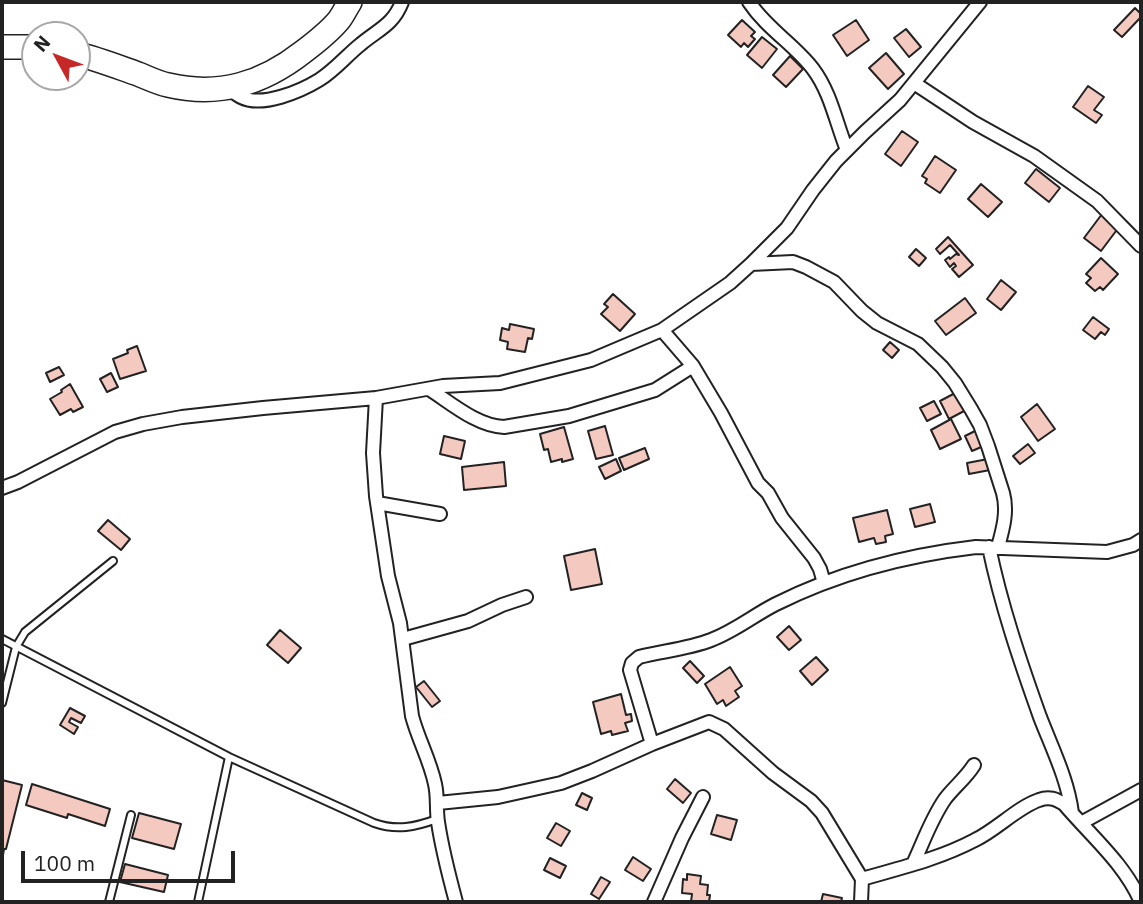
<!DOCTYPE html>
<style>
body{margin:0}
#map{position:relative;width:1143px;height:904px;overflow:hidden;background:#fff;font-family:"IBM Plex Sans",sans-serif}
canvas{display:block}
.frame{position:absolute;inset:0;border:4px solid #222;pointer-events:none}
.north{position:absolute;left:21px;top:21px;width:70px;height:70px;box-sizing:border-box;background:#fff;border:2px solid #a7a7a7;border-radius:50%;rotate:311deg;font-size:19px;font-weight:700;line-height:28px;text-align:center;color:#222}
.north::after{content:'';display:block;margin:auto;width:24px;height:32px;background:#c62828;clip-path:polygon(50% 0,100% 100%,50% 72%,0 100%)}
.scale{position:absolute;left:21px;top:851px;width:214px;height:32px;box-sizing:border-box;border:4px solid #222;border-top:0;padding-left:9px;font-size:21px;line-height:24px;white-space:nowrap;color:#222;-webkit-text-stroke:5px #fff;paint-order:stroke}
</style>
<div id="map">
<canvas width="1143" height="904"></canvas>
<div class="frame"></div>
<div class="north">N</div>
<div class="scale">100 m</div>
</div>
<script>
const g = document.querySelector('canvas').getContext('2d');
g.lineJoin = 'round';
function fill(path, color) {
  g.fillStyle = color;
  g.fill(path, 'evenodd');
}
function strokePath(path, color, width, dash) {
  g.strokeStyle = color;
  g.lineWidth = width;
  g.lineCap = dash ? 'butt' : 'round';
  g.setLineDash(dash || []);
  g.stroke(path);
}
const building = new Path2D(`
 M 1135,8 L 1141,14 L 1141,17 L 1122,37 L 1114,30 Z
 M 742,20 L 755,32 L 751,36 L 755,39 L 748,47 L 744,43 L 741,47 L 728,35 Z
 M 856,20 L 869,40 L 847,56 L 833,35 Z
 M 906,29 L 921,47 L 909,57 L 894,38 Z
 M 762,37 L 777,49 L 762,68 L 747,55 Z
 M 886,53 L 904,74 L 888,89 L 869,68 Z
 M 790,56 L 803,69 L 786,87 L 773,75 Z
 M 1088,86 L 1104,97 L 1094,110 L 1102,115 L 1096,123 L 1073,107 Z
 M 902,131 L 918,142 L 901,166 L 885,154 Z
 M 935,156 L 956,170 L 940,193 L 925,183 L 927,179 L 922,176 Z
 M 1036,169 L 1060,188 L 1049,202 L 1025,183 Z
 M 981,184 L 1002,202 L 988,217 L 968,199 Z
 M 1102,214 L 1119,227 L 1101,251 L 1084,238 Z
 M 948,237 L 973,265 L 959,277 L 952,269 L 956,266 L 954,263 L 950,267 L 945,260 L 949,257 L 950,259 L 956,254 L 959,255 L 950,245 L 940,254 L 936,249 Z
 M 916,249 L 926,258 L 919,266 L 909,257 Z
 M 1101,258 L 1118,274 L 1103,290 L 1100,287 L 1095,291 L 1086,283 L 1091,278 L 1086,274 Z
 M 1001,280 L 1016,292 L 1001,310 L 987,299 Z
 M 613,294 L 635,314 L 620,331 L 601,314 L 608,307 L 604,304 Z
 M 965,298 L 976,313 L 946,335 L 935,321 Z
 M 1093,317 L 1109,329 L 1105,335 L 1101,332 L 1095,339 L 1083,330 Z
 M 510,324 L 534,329 L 532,339 L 528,338 L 525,352 L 507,349 L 508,342 L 500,340 L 502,328 L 509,330 Z
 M 890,342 L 899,350 L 892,358 L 883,350 Z
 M 137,346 L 146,371 L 120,379 L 113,359 L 128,353 L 127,350 Z
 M 59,367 L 64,375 L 50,382 L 46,373 Z
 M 111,373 L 118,387 L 107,392 L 100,379 Z
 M 70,384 L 83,407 L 73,412 L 71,409 L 60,415 L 50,399 L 62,392 L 61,390 Z
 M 957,392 L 966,410 L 949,419 L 940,401 Z
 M 934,401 L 941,414 L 927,421 L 920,408 Z
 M 1037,404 L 1055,429 L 1038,441 L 1021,417 Z
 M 951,419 L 961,439 L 940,449 L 931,430 Z
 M 605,426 L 613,455 L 596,459 L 588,431 Z
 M 564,427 L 573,459 L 562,462 L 562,459 L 551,462 L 548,449 L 544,450 L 540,434 Z
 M 979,429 L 986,445 L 972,451 L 965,436 Z
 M 444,436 L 465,441 L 461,459 L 440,454 Z
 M 1028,444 L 1035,453 L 1020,464 L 1013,456 Z
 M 645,448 L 649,459 L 624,470 L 619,458 Z
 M 616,459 L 621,471 L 605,479 L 599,467 Z
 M 988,459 L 990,470 L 969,474 L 967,463 Z
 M 504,462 L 506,486 L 464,490 L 462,467 Z
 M 930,504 L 935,522 L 915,527 L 910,509 Z
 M 887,510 L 893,534 L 885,536 L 886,542 L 876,544 L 874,538 L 859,542 L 853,518 Z
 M 108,520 L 130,539 L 121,550 L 98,531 Z
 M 595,549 L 602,584 L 571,590 L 564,556 Z
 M 789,626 L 801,640 L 789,650 L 777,637 Z
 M 280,630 L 301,648 L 288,663 L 267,645 Z
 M 816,657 L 828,670 L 812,685 L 800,671 Z
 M 690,661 L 704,676 L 697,683 L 683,668 Z
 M 730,667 L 742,686 L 735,691 L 739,697 L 726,706 L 723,700 L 717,704 L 705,684 Z
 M 424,681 L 440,701 L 432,707 L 416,687 Z
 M 621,694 L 626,715 L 631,714 L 632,721 L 625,723 L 628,731 L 612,735 L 611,731 L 601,734 L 593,702 Z
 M 70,708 L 85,716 L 81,723 L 71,718 L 69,722 L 78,727 L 74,734 L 60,725 Z
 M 675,779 L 691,793 L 683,803 L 667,789 Z
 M 2,780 L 22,785 L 6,849 L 4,849 L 2,861 Z
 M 32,784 L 110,809 L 105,826 L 68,814 L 67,818 L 26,805 Z
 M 582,793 L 592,798 L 587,810 L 576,805 Z
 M 139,813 L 181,824 L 174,849 L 132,838 Z
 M 717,815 L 737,820 L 731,840 L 711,834 Z
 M 556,823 L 570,831 L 561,846 L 547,838 Z
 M 633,857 L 651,869 L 643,881 L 625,870 Z
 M 550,858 L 566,866 L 560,878 L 544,870 Z
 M 125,864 L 168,875 L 164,892 L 120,882 Z
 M 687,874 L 701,876 L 700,884 L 708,885 L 707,895 L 710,895 L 709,902 L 691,902 L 692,894 L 682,893 L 683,879 L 687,880 Z
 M 601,877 L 610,882 L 599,899 L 591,894 Z
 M 823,894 L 842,898 L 841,902 L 821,902 Z`);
fill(building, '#f3c9c0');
strokePath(building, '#222', 2);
const lane = new Path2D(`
 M 2,639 L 229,757 L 374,823 C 397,831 415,827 437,819
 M 2,703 L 16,647 L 25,632 L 113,561
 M 109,902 L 131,815
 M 198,902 L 229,757`);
const street = new Path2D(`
 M 749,2 C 767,29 795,45 813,69 C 831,93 836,123 847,150
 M 914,83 L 973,122 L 1034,156 L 1097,201 L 1141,246
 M 228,88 C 232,91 237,95 241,97 C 262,108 301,91 319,80 C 335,70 347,55 361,44 C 379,29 393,25 402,2
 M 751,264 L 793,262 L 806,267 L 834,282 L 862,311 L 877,323 L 918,344 L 942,367 L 955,383 L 971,409 L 980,425 L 988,446 L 1003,493 C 1008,511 1003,529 998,547
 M 662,330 L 693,366 L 721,413 L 758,483 L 768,493 L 782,518 L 814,558 L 820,569 L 824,583
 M 429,389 C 451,403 477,426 504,427 L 569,416 L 655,390 L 693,366
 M 376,398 L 373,453 L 376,496 L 388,576 L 400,623 L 412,716 C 418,739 430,760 435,784 C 438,797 436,809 438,822 C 442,849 449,876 456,902
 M 2,488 L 18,482 L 115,432 L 143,424 L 182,417 L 263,408 L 376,398 L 443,386 L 500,383 L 591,360 L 662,330 L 730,283 L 751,264 L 787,228 L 813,190 L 836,161 L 865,132 L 900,100 L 980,2
 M 377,503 L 440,514
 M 989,547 C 1001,605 1020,661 1040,717 C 1052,748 1068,780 1072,813
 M 403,639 L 468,621 L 502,605 L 526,597
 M 652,744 L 630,670 L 632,663 L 639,657 C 662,651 688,649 711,640 C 735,631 754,615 776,604 C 838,573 908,555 976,547 L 1107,552 L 1133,545 L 1141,540
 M 438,803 L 498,797 L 561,783 L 592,771 L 652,744 L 709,722 L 724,729 L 773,773 L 811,801 L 822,813 L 862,879 L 861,902
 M 1081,823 L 1141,790
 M 913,864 C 923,843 931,819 945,799 C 954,787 966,778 974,765
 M 862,879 C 900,868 939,859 975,840 C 996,830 1018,807 1039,800 C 1049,796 1056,799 1064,804 C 1091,836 1124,863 1141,902
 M 654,902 L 682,838 L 703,797`);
const highway = new Path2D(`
 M 2,47 L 35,47
 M 77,54 C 98,59 118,67 138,74 C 148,78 158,83 168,85 C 219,97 262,84 303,52 C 315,43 329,32 339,20 C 343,15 346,8 350,2`);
strokePath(lane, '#222', 10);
strokePath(street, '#222', 16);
strokePath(highway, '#222', 26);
strokePath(lane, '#fff', 6);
strokePath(street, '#fff', 12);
strokePath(highway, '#fff', 23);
</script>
